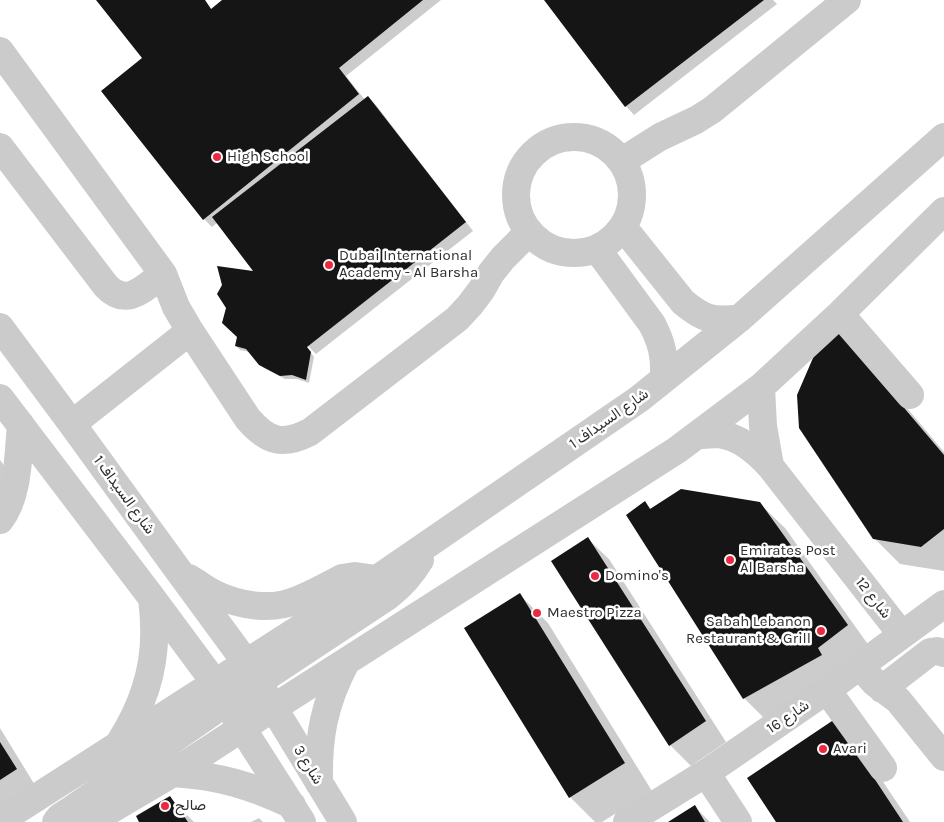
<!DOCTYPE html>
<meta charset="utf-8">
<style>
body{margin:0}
canvas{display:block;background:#fff}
</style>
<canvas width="944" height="822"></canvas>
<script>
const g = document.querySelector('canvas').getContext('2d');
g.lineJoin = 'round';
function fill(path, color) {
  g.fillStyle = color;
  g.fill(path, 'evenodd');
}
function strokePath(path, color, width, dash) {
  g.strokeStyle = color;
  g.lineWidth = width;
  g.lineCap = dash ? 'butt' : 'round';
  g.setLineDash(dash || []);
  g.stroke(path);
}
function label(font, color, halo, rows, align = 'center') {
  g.font = font + ' Karla,Vazirmatn,sans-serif';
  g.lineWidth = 5;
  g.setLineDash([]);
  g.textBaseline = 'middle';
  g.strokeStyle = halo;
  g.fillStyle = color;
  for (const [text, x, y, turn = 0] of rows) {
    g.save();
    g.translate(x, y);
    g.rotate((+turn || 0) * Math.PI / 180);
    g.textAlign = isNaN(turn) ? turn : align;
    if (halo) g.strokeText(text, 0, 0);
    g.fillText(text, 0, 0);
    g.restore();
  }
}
fill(new Path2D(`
 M 97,0 L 205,0 L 212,10 L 224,0 L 441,0 L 346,76 L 365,100 L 368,97 L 376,105 L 473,231 L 316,354 L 308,346 L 307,347 L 314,357 L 309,383 L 297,379 L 285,379 L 264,368 L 250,352 L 240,350 L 236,346 L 255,273 L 218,222 L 212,227 L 204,219 L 144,58 Z
 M 545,0 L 773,0 L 777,4 L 634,115 L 626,106 Z
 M 864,357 L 944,452 L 944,571 L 900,564 L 874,538 Z
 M 0,460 L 19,486 L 0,523 Z
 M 645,502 L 652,510 L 759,503 L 785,528 L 872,650 L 769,723 L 744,698 Z
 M 588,539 L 609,559 L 726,742 L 691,766 L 670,745 Z
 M 520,595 L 548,623 L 652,791 L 602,822 L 595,822 L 570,797 Z
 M 0,728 L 41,795 L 0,820 Z
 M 859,746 L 910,822 L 778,822 Z
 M 169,797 L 194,822 L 141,822 Z
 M 695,807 L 710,822 L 670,822 Z
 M 259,818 L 263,822 L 251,822 Z`), '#0003');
fill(new Path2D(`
 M 96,0 L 205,0 L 211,9 L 222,0 L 423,0 L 339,68 L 359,94 L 203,220 L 101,91 L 142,58 Z
 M 544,0 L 764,0 L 625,107 Z
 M 368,96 L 466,222 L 307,347 L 311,352 L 306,380 L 292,375 L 280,376 L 259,365 L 246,349 L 235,346 L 237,337 L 222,323 L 226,308 L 217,294 L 222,285 L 217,266 L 253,271 L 212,217 Z
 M 839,331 L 944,455 L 944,529 L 921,547 L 873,539 L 799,428 L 797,395 L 816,351 Z
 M 681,489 L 760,502 L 848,625 L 818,648 L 822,655 L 743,699 L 626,515 L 645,501 L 650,509 Z
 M 588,537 L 706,721 L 669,746 L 551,561 Z
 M 520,593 L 625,763 L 569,798 L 464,628 Z
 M 835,719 L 903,822 L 776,822 L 747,778 Z
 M 0,742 L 17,769 L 0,780 Z
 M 170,796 L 188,822 L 139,822 L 136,816 Z
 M 695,805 L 705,822 L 668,822 Z`), '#151515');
strokePath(new Path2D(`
 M 0,51 L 163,274 L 176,307 L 190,331 L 248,419 C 268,442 283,446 310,432 L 457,319 L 470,305 L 482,289 L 491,273 L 503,258 L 529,232
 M516 195a58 58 0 1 1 116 0a58 58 0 1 1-116 0Z
 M 0,147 L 106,286 C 127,308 144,288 163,274
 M 622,161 L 660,137 L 696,120 L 712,110 L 847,0
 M 623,227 L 683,302 C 703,319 714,322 740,318
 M 597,249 L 652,324 C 662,343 665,357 664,378
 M 840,314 L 910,395
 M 0,327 L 72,424 L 178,570 L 247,664 L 343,822
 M 761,387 L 763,426 L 770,466
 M 0,398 L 152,598 L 215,683 L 242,728 L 302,822
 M 72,424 L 190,331
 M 698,435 C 705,435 712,434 718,434 C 740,437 756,451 770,466 L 902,635
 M 0,520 C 19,496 18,454 21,425
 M 189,578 C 198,583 206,590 215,594 C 240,606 272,611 297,600 C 313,594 327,586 342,578 L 355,576 L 377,579
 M 860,666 L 875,683 L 898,700 L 944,757
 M 882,689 L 930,652 L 937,651 L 944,653
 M 827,690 L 883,768
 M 247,695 L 258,682 L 388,596 C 402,585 411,575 420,560
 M 120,742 C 143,706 156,667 154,625 C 154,616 153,607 152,598
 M 173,773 C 218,776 251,785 292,805
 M 706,773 L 738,822
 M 319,783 C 318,736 324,704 346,662
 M 0,821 L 377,579 L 639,399 L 740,318 L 944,137
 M 56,822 L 60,817 L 71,810 L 211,713 L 232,691 L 236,685
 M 90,822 L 173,773 L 242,728 L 677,450 L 761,387 L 840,314 L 944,211
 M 627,822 L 706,773 L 827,690 L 944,604`), '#cbcbcb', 28);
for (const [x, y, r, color] of [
 [217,157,5,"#eb2a40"],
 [329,265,5,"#eb2a40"],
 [730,560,5,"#eb2a40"],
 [595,576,5,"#eb2a40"],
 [537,613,5,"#eb2a40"],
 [821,631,5,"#eb2a40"],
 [823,749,5,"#eb2a40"],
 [165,806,5,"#eb2a40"]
]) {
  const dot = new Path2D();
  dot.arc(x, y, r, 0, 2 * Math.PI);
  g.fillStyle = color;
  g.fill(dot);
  strokePath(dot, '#fff', 2);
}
label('15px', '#2e2e2e', '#fff', [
 ["High School",227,157],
 ["Dubai International",339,256],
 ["Academy - Al Barsha",339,273],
 ["Emirates Post",740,551],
 ["Al Barsha",740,568],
 ["Domino's",605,576],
 ["Maestro Pizza",547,613],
 ["Sabah Lebanon",811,622,"right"],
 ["Restaurant & Grill",811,639,"right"],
 ["Avari",833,749],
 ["صالح",175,806]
], 'left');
label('15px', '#2e2e2e', '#fff', [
 ["شارع السيداف 1",609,419,-35],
 ["شارع السيداف 1",124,495,54],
 ["شارع 12",873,598,52],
 ["شارع 16",788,717,-34],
 ["شارع 3",308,765,59]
]);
</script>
